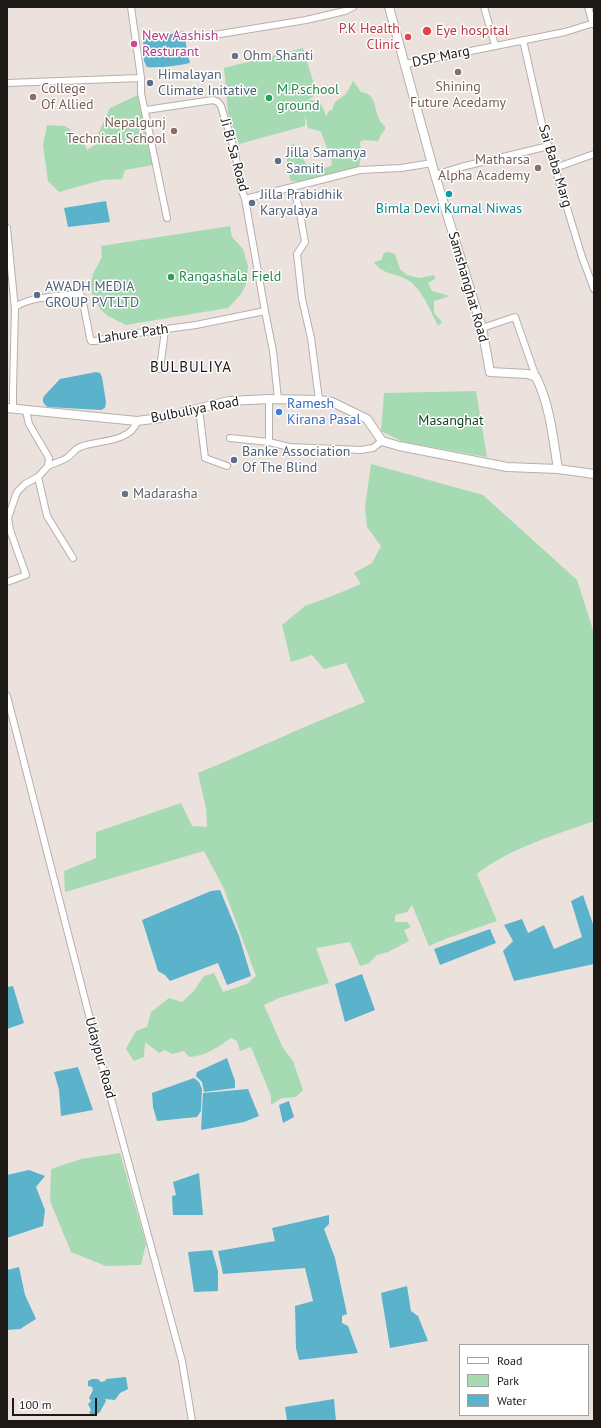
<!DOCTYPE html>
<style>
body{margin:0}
#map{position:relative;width:601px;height:1428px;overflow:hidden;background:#ebe2dd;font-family:"PT Sans",sans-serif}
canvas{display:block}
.frame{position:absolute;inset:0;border:8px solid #1c1917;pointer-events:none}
.legend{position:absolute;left:459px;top:1344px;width:130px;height:72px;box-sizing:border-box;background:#fff;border:1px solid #a4a3a2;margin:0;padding:5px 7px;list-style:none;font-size:12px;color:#1c1917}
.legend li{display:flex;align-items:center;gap:8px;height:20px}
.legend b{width:20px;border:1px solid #a4a3a2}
.scale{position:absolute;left:12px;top:1398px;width:85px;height:18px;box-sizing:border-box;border:2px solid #1c1917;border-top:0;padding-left:5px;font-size:12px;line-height:14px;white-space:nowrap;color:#1c1917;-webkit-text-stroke:3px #fff;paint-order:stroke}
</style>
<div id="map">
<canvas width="601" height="1428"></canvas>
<div class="frame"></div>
<ul class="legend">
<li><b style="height:5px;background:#fff"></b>Road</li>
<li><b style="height:11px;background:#a6dab2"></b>Park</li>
<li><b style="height:11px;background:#5bb2cb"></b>Water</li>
</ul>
<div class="scale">100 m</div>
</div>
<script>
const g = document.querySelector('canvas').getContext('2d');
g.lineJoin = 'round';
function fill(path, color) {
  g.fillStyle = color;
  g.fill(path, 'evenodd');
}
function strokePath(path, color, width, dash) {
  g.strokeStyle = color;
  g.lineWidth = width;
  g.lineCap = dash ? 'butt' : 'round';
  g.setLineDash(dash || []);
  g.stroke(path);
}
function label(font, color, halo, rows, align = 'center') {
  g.font = font + ' "PT Sans",sans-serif';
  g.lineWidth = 3;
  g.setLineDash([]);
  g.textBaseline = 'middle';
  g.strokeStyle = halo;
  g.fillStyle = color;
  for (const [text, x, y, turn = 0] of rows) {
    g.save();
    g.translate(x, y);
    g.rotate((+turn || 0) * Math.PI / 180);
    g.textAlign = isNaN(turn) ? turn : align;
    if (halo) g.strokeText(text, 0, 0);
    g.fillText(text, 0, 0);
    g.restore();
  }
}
fill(new Path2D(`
 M 303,48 L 317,94 L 305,102 L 305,104 L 308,100 C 320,100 323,106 326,116 L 329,111 L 332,110 L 335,102 L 346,94 L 353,81 L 361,92 C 380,93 372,118 385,126 L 385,130 L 382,133 L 378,141 L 364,140 L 360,142 L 361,156 L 359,168 L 301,182 L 291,181 C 286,167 286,161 289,147 L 293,144 C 303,148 301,157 307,165 L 311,164 L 317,170 L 331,166 L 332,162 L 321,132 C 317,129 313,130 308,128 L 305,115 L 305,126 L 239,144 L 228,113 L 224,68 Z
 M 138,95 L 153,165 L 125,170 L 122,179 L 102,180 L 59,192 L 48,181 L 43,145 L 47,125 L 64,126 L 70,129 L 76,140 L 83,142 L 87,150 L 95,145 L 98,134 L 110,108 Z
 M 230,226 L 232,237 L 243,249 L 248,266 L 246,285 L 241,294 L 228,308 L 126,325 L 108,316 L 101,310 L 96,302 L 92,293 L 91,283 L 93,274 L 102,257 L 101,246 Z
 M 389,252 L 395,254 L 400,269 L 407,275 L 419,278 L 434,275 L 435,279 L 428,283 L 432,291 L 450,296 L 434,301 L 434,313 L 442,322 L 438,326 C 431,312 424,294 412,283 C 401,273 382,276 374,262 L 381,260 L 384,253 Z
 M 476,391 L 487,457 L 403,442 L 381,431 L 384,393 Z
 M 371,464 L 483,495 L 577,580 L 594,633 L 594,821 C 556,835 509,848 477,874 L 497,921 L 445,939 L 429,946 L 412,905 L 407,912 L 395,915 L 395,922 L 407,922 L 411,927 L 404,930 L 409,941 L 388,952 L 377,955 L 369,963 L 360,966 L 350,942 L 316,948 L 329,983 L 279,998 L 264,1005 L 283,1048 L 293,1061 L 303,1090 L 296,1097 L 282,1098 L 271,1105 L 271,1096 L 251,1047 L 240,1051 L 237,1041 L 231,1038 C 218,1047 206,1056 189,1057 L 184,1051 L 172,1054 L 165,1050 L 159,1053 L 145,1042 L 144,1057 L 134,1061 L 126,1049 L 136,1031 L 147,1027 L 151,1012 L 169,998 L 182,1002 L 193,992 L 204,976 L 214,973 L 223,992 L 247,984 L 256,976 L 224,889 L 204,851 L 65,892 L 64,871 L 96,858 L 96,832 L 181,803 L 192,826 L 207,827 L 206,808 L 198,773 C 254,750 309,724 365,702 L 346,663 L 324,669 L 312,655 L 291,662 L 282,625 L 305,606 L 332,596 L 361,584 L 354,573 L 372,563 L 381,546 L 367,527 L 365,507 Z
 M 120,1153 L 146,1244 L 141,1265 L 106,1266 L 71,1252 L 50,1201 L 51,1169 L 81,1159 Z`), '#a6dab2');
fill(new Path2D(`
 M 184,31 L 187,51 L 190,63 C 176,66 162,68 147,67 L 144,61 L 143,38 L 149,39 Z
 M 106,201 L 110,222 L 68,227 L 64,208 Z
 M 96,372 L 100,373 L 102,377 L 106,402 L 105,408 L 101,410 L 48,407 C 43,404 41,400 45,395 L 60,379 Z
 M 220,890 L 239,936 L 251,976 L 227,985 L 218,963 L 170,981 L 165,975 L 158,971 L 142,920 L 211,891 Z
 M 583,895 L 594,927 L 594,964 L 514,981 L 503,951 L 513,941 L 504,925 L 522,919 L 528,933 L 544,925 L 554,949 L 582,937 L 571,901 Z
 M 490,929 L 496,943 L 440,965 L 434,949 Z
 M 362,974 L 375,1010 L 345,1022 L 335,984 Z
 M 13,986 L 24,1023 L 7,1029 L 7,987 Z
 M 227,1058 L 235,1081 L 235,1088 L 204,1092 L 202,1082 L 196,1076 L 197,1072 Z
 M 78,1067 L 93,1110 L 61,1116 L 59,1090 L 54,1072 Z
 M 194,1078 L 199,1082 L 202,1089 L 201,1111 L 197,1117 L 157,1121 L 153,1107 L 152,1093 Z
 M 248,1089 L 259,1116 L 244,1122 L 201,1130 L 203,1093 Z
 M 289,1101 L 294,1117 L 283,1123 L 279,1105 Z
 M 29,1170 L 45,1176 L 36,1187 L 45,1210 L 43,1226 L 7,1238 L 7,1175 Z
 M 199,1173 L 203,1215 L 173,1215 L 172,1196 L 176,1195 L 173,1182 Z
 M 329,1215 L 329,1224 L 324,1229 L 335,1258 L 347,1314 L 342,1316 L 342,1323 L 348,1326 L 358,1353 L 299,1360 L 296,1348 L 295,1306 L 313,1301 L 305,1268 L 223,1274 L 218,1251 L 275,1241 L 272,1228 Z
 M 212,1250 L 218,1271 L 218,1291 L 194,1292 L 188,1252 Z
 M 19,1267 L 25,1295 L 36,1319 L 20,1329 L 7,1330 L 7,1270 Z
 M 407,1286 L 411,1311 L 418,1316 L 428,1341 L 390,1348 L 381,1293 Z
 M 126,1377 L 128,1389 L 120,1393 L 115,1400 L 105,1399 L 106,1401 L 100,1412 L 94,1416 L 89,1413 L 91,1410 L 88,1404 L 91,1401 L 89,1398 L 93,1390 L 92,1387 L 88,1386 L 88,1381 L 92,1379 L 98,1379 L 101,1382 L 105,1381 L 106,1379 Z
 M 334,1399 L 336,1421 L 287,1421 L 285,1407 Z`), '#5bb2cb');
const minor = new Path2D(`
 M 131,7 L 141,78 L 141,93 L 167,218
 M 484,7 L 495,45
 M 588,7 L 593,24
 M 214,35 L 306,20 L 345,11 L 353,7
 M 523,40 L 543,129 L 582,257 L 594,289
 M 406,64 L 565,32 L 594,23
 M 7,83 L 141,78
 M 146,110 L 213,100 L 218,102 L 221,106 L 235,152 L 241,188 L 245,199 L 265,311 L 273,351 L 278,399
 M 555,168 L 594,154
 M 435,175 L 461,167 L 549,146
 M 293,187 L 299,208 L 305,242 L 297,254 L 302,299 L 311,338 L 319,400
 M 245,199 L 360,170 L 401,168 L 432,163
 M 7,228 L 15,309 L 13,390 L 13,408
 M 15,307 C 30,297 58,296 76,294 L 80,294 L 82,297 L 90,338 L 91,341 L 95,341 L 130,334 L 196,325 L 265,311
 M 482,328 L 515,317 L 536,377
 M 160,369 L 165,330
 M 199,409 L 205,458 L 227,466
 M 230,438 L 269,442 L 269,399
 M 269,442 L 289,447 L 361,450 L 373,448 L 382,441
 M 48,466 C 54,463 63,461 68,457 C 72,454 75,449 80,447 C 97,440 131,443 137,421
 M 38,477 L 47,516 L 73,558
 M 7,582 L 26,575 L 10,530 L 8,518 L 17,492 L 25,484 L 38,477 L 48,466 L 49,458 L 29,424 L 26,411
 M 7,696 L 99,1054 L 182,1361 L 192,1421`);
const major = new Path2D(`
 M 389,7 L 435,175 L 482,328 L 490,372 L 528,374 L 536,377 C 550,405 553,438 558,469
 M 7,408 L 137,421 L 160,418 L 229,401 L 269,399 L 319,400 L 332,402 L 367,419 L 382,441 L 399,446 L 507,467 L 558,469 L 594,474`);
strokePath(minor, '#b8afab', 8);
strokePath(major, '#b8afab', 10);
strokePath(minor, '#fff', 6);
strokePath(major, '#fff', 8);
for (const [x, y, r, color] of [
 [427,31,5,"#e0444e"],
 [408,37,4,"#e0444e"],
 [134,44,4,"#d1479c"],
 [235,56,4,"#6b7280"],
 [458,72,4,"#8d6e63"],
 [150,83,4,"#5c6f8a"],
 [33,97,4,"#8d6e63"],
 [269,98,4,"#2e9e5b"],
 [174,131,4,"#8d6e63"],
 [278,161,4,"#5c6f8a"],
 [538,168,4,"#8d6e63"],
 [449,194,4,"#0f9aa8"],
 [252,203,4,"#5c6f8a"],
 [171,277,4,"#2e9e5b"],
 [37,295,4,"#5c6f8a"],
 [279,412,4,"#3f7fe0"],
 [234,460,4,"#5c6f8a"],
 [125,494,4,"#6b7280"]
]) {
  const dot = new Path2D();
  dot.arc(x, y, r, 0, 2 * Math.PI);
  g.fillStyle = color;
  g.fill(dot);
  strokePath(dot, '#fff', 1.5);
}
label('14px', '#be3a42', '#fff', [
 ["P.K Health",400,29],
 ["Clinic",400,45],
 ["Eye hospital",436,31,"left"]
], 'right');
label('14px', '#b23c85', '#fff', [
 ["New Aashish",142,36],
 ["Resturant",142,52]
], 'left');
label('14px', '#5b616d', '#fff', [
 ["Ohm Shanti",243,56],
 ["Madarasha",133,494]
], 'left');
label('14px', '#1c1917', '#fff', [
 ["DSP Marg",441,57,-12],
 ["Ji Bi Sa Road",234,155,75],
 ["Sai Baba Marg",555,166,73],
 ["Samshanghat Road",468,287,74],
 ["Lahure Path",133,334,-8],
 ["Bulbuliya Road",195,410,-11],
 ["Udaypur Road",100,1058,75]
]);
label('14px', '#4e5e75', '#fff', [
 ["Himalayan",158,75],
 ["Climate Initative",158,91],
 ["Jilla Samanya",286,153],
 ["Samiti",286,169],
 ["Jilla Prabidhik",260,195],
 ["Karyalaya",260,211],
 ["AWADH MEDIA",45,287],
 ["GROUP PVT.LTD",45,303],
 ["Banke Association",242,452],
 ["Of The Blind",242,468]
], 'left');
label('14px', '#785e54', '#fff', [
 ["Shining",458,87,"center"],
 ["Future Acedamy",458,103,"center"],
 ["College",41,89,"left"],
 ["Of Allied",41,105,"left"],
 ["Nepalgunj",166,123],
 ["Technical School",166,139],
 ["Matharsa",530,160],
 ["Alpha Academy",530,176]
], 'right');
label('14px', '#27864d', '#fff', [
 ["M.P.school",277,90],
 ["ground",277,106],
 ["Rangashala Field",179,277]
], 'left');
label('14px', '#0d838f', '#fff', [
 ["Bimla Devi Kumal Niwas",449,209]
]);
label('14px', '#366cbe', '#fff', [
 ["Ramesh",287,404],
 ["Kirana Pasal",287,420]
], 'left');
label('14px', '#103f21', '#fff', [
 ["Masanghat",451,421]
]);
g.letterSpacing = '1px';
label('15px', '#1c1917', '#fff', [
 ["BULBULIYA",191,368]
]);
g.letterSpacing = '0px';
</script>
